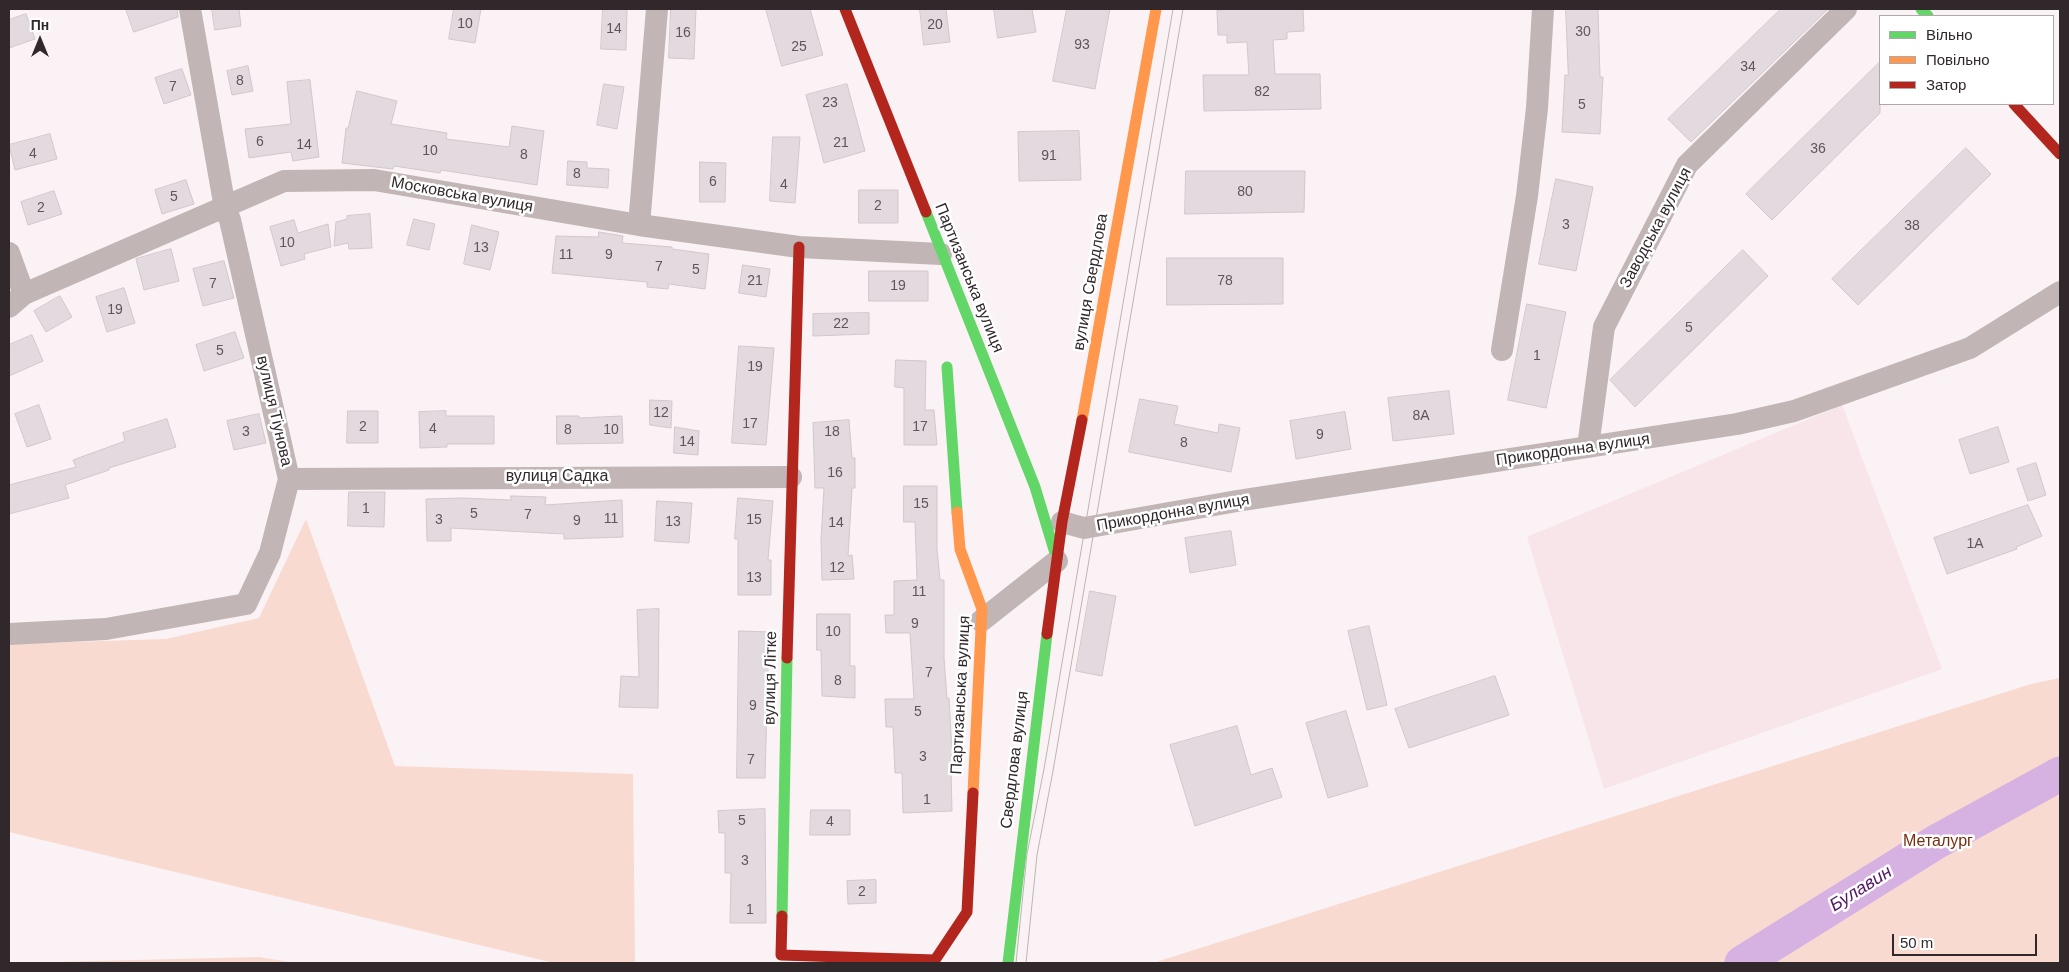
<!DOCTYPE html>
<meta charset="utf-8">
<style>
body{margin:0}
#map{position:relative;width:2069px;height:972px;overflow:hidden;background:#faf2f4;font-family:Arial,sans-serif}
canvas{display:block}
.frame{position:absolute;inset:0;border:10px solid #31282b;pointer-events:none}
.legend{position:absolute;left:1879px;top:15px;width:175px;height:90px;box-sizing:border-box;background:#fff;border:1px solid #ada9aa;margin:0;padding:6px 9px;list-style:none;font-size:15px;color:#31282b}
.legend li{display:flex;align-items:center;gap:10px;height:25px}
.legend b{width:25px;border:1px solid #ada9aa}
.north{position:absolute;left:15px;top:15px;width:50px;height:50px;-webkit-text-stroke:4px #fff;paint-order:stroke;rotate:0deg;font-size:14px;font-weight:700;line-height:20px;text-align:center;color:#31282b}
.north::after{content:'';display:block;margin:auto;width:18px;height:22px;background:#31282b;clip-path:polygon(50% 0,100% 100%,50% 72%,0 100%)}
.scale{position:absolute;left:1892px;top:934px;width:145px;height:22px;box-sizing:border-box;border:2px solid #31282b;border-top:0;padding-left:6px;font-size:15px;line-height:18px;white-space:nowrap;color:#31282b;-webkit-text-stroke:4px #fff;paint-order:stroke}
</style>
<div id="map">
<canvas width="2069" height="972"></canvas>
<div class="frame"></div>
<ul class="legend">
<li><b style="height:6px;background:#63d668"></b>Вільно</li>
<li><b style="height:6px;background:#ff974d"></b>Повільно</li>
<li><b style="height:6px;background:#b3261e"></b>Затор</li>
</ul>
<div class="north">Пн</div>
<div class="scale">50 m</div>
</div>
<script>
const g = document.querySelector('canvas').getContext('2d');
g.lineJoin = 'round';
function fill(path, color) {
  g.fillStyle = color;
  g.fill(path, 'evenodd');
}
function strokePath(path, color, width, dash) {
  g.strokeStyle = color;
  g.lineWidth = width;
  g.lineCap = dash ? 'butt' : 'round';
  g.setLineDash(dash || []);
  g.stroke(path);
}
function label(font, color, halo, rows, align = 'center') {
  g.font = font + ' Arial,sans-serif';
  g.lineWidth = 5;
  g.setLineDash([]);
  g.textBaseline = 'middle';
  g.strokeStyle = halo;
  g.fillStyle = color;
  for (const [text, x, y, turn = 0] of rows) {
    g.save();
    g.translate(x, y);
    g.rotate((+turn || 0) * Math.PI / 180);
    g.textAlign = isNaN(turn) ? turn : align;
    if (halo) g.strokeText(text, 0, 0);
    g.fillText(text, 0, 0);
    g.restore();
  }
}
fill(new Path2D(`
 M 1842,405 L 1942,669 L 1604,789 L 1527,537 Z`), '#f7e5e9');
fill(new Path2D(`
 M 306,519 L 395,766 L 633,774 L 635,963 L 554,963 L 9,832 L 9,644 L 166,639 L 259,618 Z
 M 2060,678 L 2060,963 L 1153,963 L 2031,684 Z
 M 259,957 L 296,963 L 10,963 Z`), '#f9dad1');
strokePath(new Path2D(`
 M 1742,963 L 1936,842 L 2060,774`), '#d5b2e2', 35);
const building = new Path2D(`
 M 126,9 L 177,9 L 178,17 L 134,32 Z
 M 212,9 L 239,9 L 241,26 L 215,30 Z
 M 454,9 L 481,9 L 475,43 L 449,39 Z
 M 603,9 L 627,9 L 626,50 L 601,49 Z
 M 671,9 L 696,9 L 694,59 L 669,58 Z
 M 766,9 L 810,9 L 823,55 L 782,66 Z
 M 920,9 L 946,9 L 950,42 L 924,45 Z
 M 994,9 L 1032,9 L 1036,32 L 998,38 Z
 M 1067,9 L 1110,9 L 1095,89 L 1053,81 Z
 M 1227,9 L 1303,9 L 1304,31 L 1287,32 L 1287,39 L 1273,40 L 1275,74 L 1320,74 L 1321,109 L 1204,111 L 1203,75 L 1249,75 L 1247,42 L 1227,43 L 1227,35 L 1218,35 L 1217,11 Z
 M 1566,9 L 1598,9 L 1600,77 L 1603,77 L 1600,134 L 1562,132 L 1565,75 L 1568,75 Z
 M 1781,9 L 1828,9 L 1691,142 L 1668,119 Z
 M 26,14 L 35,39 L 9,48 L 9,20 Z
 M 1880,62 L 1880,113 L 1772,220 L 1746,194 Z
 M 248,66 L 253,91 L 232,95 L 227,71 Z
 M 182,69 L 191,95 L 164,104 L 155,78 Z
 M 310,80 L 319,157 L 293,161 L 291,152 L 249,158 L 245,129 L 291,124 L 287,82 Z
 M 604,84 L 624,87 L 617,129 L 597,125 Z
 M 847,84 L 865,151 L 824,163 L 806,95 Z
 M 357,91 L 397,101 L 391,124 L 447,133 L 446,139 L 509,147 L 512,126 L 544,131 L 537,185 L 441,170 L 440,173 L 394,166 L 393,169 L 342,163 L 346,128 L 348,128 Z
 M 1079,131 L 1081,180 L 1019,181 L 1018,132 Z
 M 50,134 L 57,159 L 15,170 L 9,145 Z
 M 773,137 L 800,137 L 795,203 L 770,201 Z
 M 1966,148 L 1991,174 L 1858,305 L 1832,279 Z
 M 568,161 L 587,162 L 587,168 L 609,169 L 608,188 L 567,185 Z
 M 700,162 L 726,163 L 725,202 L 700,202 Z
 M 1186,171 L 1305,171 L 1304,212 L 1185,214 Z
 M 1556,179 L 1593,187 L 1576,271 L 1539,264 Z
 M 186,180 L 194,204 L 162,214 L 155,190 Z
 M 859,190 L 898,190 L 898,223 L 859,223 Z
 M 54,191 L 62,214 L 28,225 L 21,202 Z
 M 370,214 L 372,248 L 349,249 L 348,243 L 334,246 L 336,222 L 347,219 L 347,216 Z
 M 414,219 L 435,224 L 429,250 L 407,245 Z
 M 294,220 L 298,233 L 328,224 L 331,247 L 304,254 L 305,259 L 281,266 L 270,227 Z
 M 472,225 L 499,232 L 490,270 L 464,264 Z
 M 599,232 L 623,236 L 622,243 L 672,247 L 672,249 L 709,254 L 705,289 L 669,284 L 668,289 L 647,287 L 647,282 L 552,273 L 556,236 L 598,237 Z
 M 171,249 L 179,281 L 144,290 L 136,259 Z
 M 1743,250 L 1768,276 L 1635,407 L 1610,380 Z
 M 1167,258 L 1283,258 L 1283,304 L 1167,305 Z
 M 224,261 L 234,298 L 203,306 L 193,269 Z
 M 743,265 L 770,269 L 766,297 L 739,293 Z
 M 869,271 L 928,271 L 928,301 L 869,301 Z
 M 124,288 L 135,323 L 107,332 L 96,297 Z
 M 60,296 L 72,317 L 46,332 L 34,311 Z
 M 1527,304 L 1566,312 L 1546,408 L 1508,400 Z
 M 869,313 L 869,334 L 813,336 L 813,314 Z
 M 235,332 L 244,358 L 204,371 L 196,345 Z
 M 32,335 L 43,361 L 9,376 L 9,345 Z
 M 739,346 L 774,348 L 766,445 L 732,443 Z
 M 896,360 L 926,361 L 925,410 L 934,410 L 937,445 L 904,445 L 904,388 L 895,387 Z
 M 1449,391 L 1454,434 L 1393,441 L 1388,398 Z
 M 1140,399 L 1178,406 L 1174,424 L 1218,433 L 1219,424 L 1240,428 L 1231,472 L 1129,452 Z
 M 650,400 L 672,401 L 671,428 L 650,425 Z
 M 39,405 L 51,439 L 27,447 L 15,414 Z
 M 348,411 L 378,411 L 378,443 L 347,443 Z
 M 446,411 L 446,416 L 494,416 L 494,444 L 447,444 L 447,447 L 420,448 L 419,412 Z
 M 1345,412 L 1351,449 L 1296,459 L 1290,421 Z
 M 259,414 L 266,443 L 234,450 L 227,421 Z
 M 557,416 L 579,416 L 579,418 L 622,416 L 623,443 L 557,444 Z
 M 167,419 L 176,447 L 109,468 L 109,470 L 65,485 L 69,498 L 9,514 L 9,485 L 76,467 L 73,460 L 125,441 L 123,433 Z
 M 849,420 L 852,458 L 855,458 L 855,488 L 852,488 L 848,556 L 852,555 L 854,579 L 822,580 L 821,539 L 824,488 L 815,488 L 813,423 Z
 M 675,427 L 699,431 L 698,455 L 674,453 Z
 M 1998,427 L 2009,462 L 1970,474 L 1959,440 Z
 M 2036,463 L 2046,495 L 2028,501 L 2017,469 Z
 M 904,486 L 937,486 L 937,549 L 940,580 L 944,580 L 944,658 L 947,698 L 949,698 L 953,771 L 951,771 L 952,811 L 903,813 L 902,773 L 895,773 L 893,727 L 886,727 L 885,699 L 914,699 L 910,633 L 886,633 L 885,615 L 894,615 L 894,581 L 917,580 L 915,522 L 904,522 Z
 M 349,492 L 385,492 L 384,527 L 348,526 Z
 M 511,496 L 546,497 L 545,505 L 622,500 L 623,537 L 564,539 L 564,534 L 451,528 L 451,541 L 427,541 L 426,499 L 462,498 L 511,500 Z
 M 738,498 L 773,501 L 768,560 L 771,560 L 771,595 L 738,595 L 738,539 L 735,539 Z
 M 657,501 L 692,503 L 689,543 L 655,541 Z
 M 2028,505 L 2042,536 L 2016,547 L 2017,549 L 1947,574 L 1934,538 Z
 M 1231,531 L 1236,565 L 1190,573 L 1185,538 Z
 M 1090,591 L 1116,596 L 1102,676 L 1076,671 Z
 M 659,609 L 658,708 L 619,707 L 621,676 L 639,677 L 637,610 Z
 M 817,614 L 850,614 L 850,666 L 855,666 L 855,698 L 822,696 L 821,650 L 817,650 Z
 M 1369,626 L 1387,705 L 1367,710 L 1348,631 Z
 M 739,631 L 769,632 L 765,778 L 737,778 Z
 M 1495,676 L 1509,715 L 1409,748 L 1395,709 Z
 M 1346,711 L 1368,786 L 1328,798 L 1306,723 Z
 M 1237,726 L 1251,775 L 1272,768 L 1282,797 L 1195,826 L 1170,745 Z
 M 765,809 L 766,923 L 730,923 L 731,873 L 725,873 L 725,833 L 719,833 L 718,811 Z
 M 811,810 L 850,810 L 850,835 L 810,835 Z
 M 876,880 L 876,903 L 848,904 L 847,881 Z`);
fill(building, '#e2dade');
strokePath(building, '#d0c8cc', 1);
strokePath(new Path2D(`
 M 639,225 L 657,9
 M 9,253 L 24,294
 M 9,307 L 24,294 L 284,181 L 374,180 L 639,225 L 799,247 L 941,254
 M 1502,350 L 1527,196 L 1537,108 L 1543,9
 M 1588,447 L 1604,327 L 1687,165 L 1846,9
 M 289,479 L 791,477
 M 1062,522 L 1084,528 L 1237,501 L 1737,424 L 1794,411 L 1970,348 L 2060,292
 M 981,621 L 1057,561
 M 9,634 L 106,629 L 246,604 L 270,553 L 289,479 L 230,220 L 225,208 L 190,9`), '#c1b5b5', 22);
strokePath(new Path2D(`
 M 1921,9 L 1928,16
 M 926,212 L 1035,487 L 1054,550
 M 947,367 L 957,512
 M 782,916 L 787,658
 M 1008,963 L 1047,634`), '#63d668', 11);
strokePath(new Path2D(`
 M 1082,420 L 1156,9
 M 957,512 L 960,549 L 982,609 L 973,793`), '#ff974d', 11);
strokePath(new Path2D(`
 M 845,9 L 926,212
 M 2014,104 L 2060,154
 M 1047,634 L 1062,522 L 1082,420
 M 787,658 L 799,247
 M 782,916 L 781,955 L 935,960 L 967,912 L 973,793`), '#b3261e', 11);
strokePath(new Path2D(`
 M 1016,963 L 1027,854 L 1044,769 L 1173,9
 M 1026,963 L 1037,855 L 1053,771 L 1183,9`), '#beb4b4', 1);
label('14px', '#5e5659', null, [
 ["10",465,24],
 ["20",935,25],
 ["14",614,29],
 ["30",1583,32],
 ["16",683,33],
 ["93",1082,45],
 ["25",799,47],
 ["34",1748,67],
 ["8",240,81],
 ["7",173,87],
 ["82",1262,92],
 ["23",830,103],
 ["5",1582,105],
 ["6",260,142],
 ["21",841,143],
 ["14",304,145],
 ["36",1818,149],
 ["10",430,151],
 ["4",33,154],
 ["8",524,155],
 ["91",1049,156],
 ["8",577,174],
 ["6",713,182],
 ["4",784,185],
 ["80",1245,192],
 ["5",174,197],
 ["2",878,206],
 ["2",41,208],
 ["3",1566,225],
 ["38",1912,226],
 ["10",287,243],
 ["13",481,248],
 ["11",566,255],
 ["9",609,255],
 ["7",659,267],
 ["5",696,270],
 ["21",755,281],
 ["78",1225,281],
 ["7",213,284],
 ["19",898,286],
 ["19",115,310],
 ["22",841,324],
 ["5",1689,328],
 ["5",220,351],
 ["1",1537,356],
 ["19",755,367],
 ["12",661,413],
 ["8А",1421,416],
 ["17",750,424],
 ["2",363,427],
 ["17",920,427],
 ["4",433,429],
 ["8",568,430],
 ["10",611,430],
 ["3",246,432],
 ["18",832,432],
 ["9",1320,435],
 ["14",687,442],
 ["8",1184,443],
 ["16",835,473],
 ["15",921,504],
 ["1",366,509],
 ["5",474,514],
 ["7",528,515],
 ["11",611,519],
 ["3",439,520],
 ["15",754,520],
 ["9",577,521],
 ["13",673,522],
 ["14",836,523],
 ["1А",1975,544],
 ["12",837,568],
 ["13",754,578],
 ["11",919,592],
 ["9",915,624],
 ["10",833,632],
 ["7",929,673],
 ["8",838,681],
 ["9",753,706],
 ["5",918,712],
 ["3",923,757],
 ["7",751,760],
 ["1",927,800],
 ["5",742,821],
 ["4",830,822],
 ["3",745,861],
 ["2",862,892],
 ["1",750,910]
]);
label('16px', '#31282b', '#fff', [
 ["Московська вулиця",462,195,10],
 ["Заводська вулиця",1656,228,-62],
 ["Партизанська вулиця",969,278,68],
 ["вулиця Свердлова",1091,282,-80],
 ["вулиця Тіунова",274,411,77],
 ["Прикордонна вулиця",1573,450,-8],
 ["вулиця Садка",557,477],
 ["Прикордонна вулиця",1173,513,-10],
 ["вулиця Літке",771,678,-89],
 ["Партизанська вулиця",961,695,-87],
 ["Свердлова вулиця",1015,760,-83]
]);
label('16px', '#762d0e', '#fff', [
 ["Металург",1938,842]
]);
label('italic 18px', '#521868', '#fff', [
 ["Булавин",1861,889,-32]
]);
</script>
